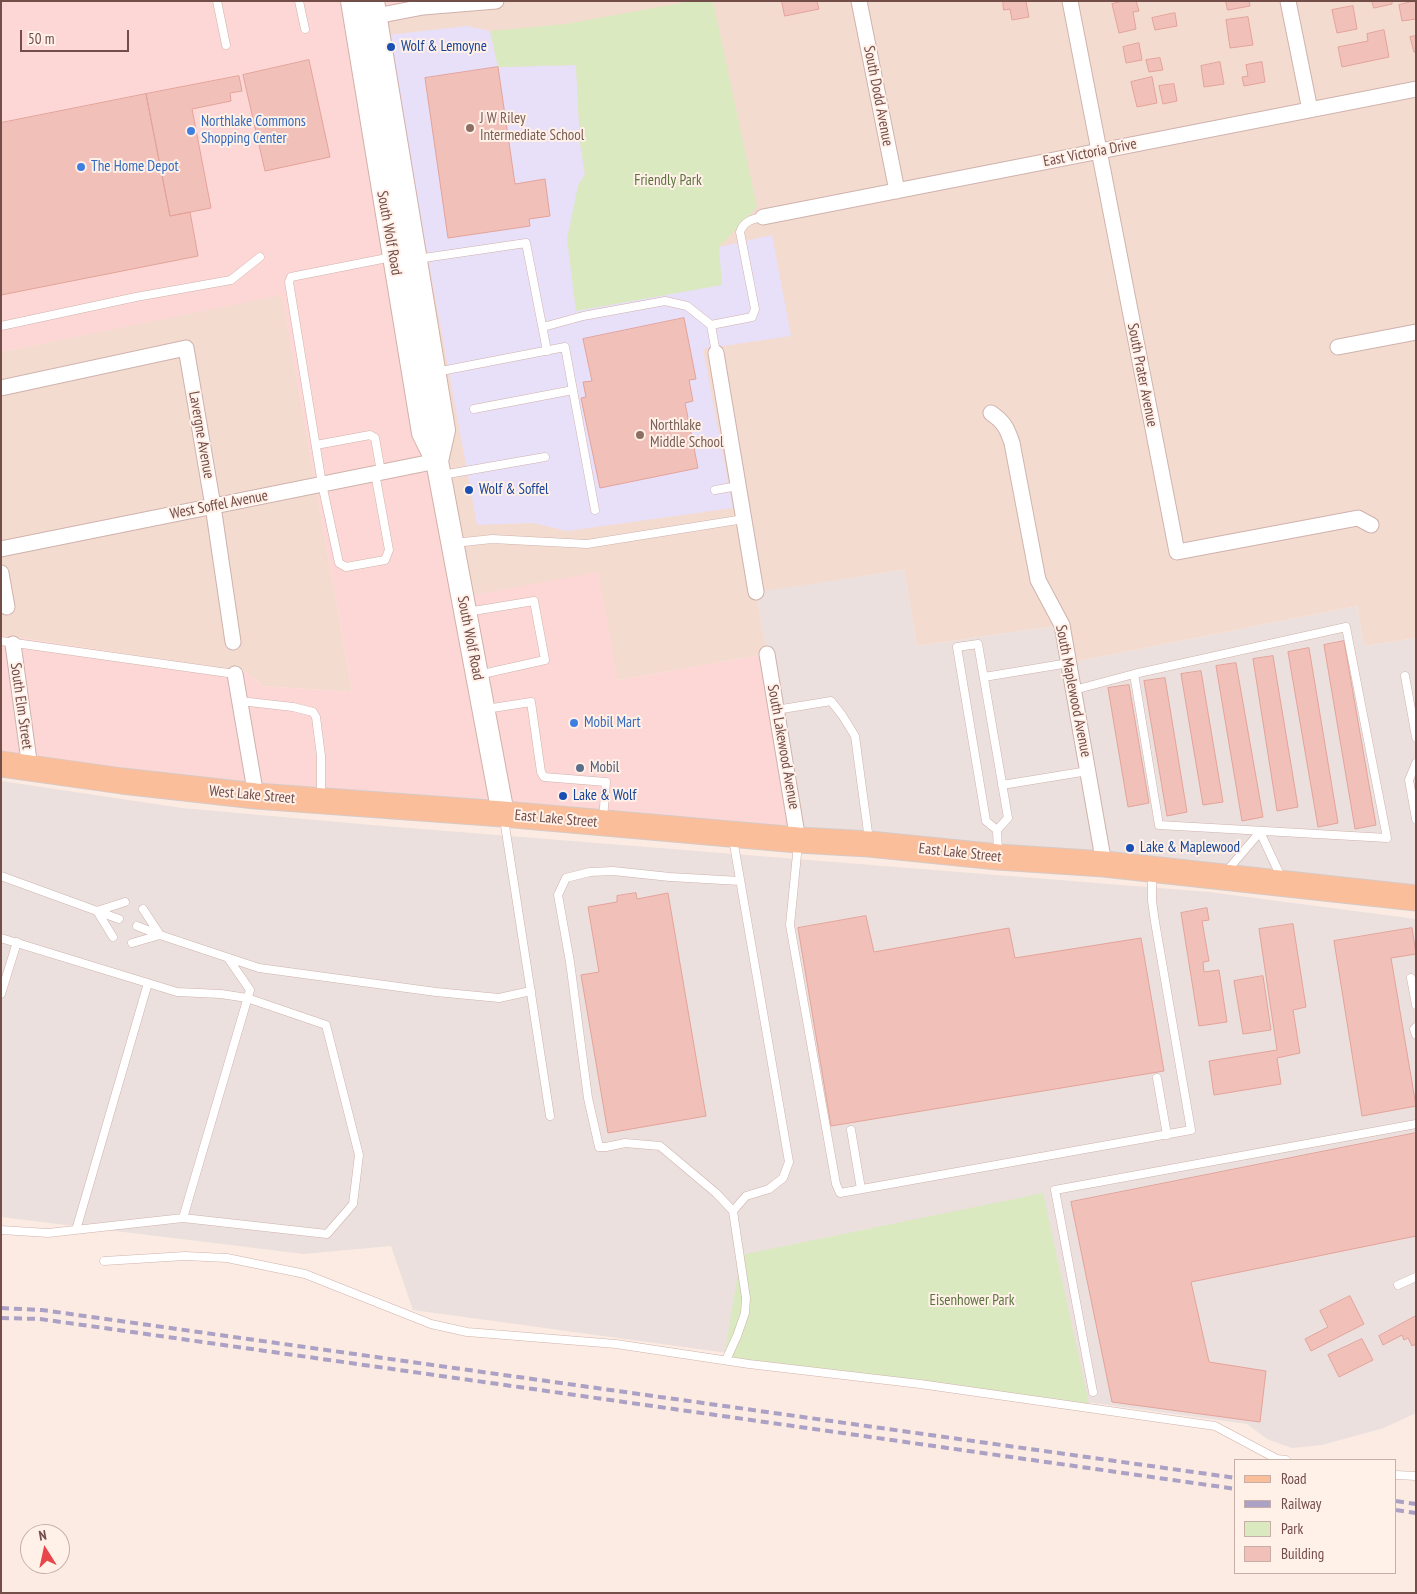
<!DOCTYPE html>
<style>
body{margin:0}
#map{position:relative;width:1417px;height:1594px;overflow:hidden;background:#fcebe2;font-family:"PT Sans Narrow",sans-serif}
canvas{display:block}
.frame{position:absolute;inset:0;border:2px solid #734d48;pointer-events:none}
.legend{position:absolute;left:1234px;top:1459px;width:162px;height:115px;box-sizing:border-box;background:#fff0e8;border:1px solid #c7afa8;margin:0;padding:6px 9px;list-style:none;font-size:15px;color:#734d48}
.legend li{display:flex;align-items:center;gap:10px;height:25px}
.legend b{width:25px;border:1px solid #c7afa8}
.north{position:absolute;left:20px;top:1524px;width:50px;height:50px;box-sizing:border-box;background:#fff0e8;border:1px solid #c7afa8;border-radius:50%;rotate:350deg;font-size:14px;font-weight:700;line-height:20px;text-align:center;color:#734d48}
.north::after{content:'';display:block;margin:auto;width:18px;height:22px;background:#e7464b;clip-path:polygon(50% 0,100% 100%,50% 72%,0 100%)}
.scale{position:absolute;left:20px;top:30px;width:109px;height:22px;box-sizing:border-box;border:2px solid #734d48;border-top:0;padding-left:6px;font-size:15px;line-height:18px;white-space:nowrap;color:#734d48;-webkit-text-stroke:4px #fff0e8;paint-order:stroke}
</style>
<div id="map">
<canvas width="1417" height="1594"></canvas>
<div class="frame"></div>
<ul class="legend">
<li><b style="height:6px;background:#fbbe9a"></b>Road</li>
<li><b style="height:6px;background:#aba1c5"></b>Railway</li>
<li><b style="height:14px;background:#dbe9c0"></b>Park</li>
<li><b style="height:14px;background:#f1c1b9"></b>Building</li>
</ul>
<div class="north">N</div>
<div class="scale">50 m</div>
</div>
<script>
const g = document.querySelector('canvas').getContext('2d');
g.lineJoin = 'round';
function fill(path, color) {
  g.fillStyle = color;
  g.fill(path, 'evenodd');
}
function strokePath(path, color, width, dash) {
  g.strokeStyle = color;
  g.lineWidth = width;
  g.lineCap = dash ? 'butt' : 'round';
  g.setLineDash(dash || []);
  g.stroke(path);
}
function label(font, color, halo, rows, align = 'center') {
  g.font = font + ' "PT Sans Narrow",sans-serif';
  g.lineWidth = 4;
  g.setLineDash([]);
  g.textBaseline = 'middle';
  g.strokeStyle = halo;
  g.fillStyle = color;
  for (const [text, x, y, turn = 0] of rows) {
    g.save();
    g.translate(x, y);
    g.rotate((+turn || 0) * Math.PI / 180);
    g.textAlign = isNaN(turn) ? turn : align;
    if (halo) g.strokeText(text, 0, 0);
    g.fillText(text, 0, 0);
    g.restore();
  }
}
fill(new Path2D(`
 M 485,1 L 1416,1 L 1416,638 L 1364,646 L 1357,606 L 1069,663 L 1062,625 L 917,646 L 904,570 L 756,593 L 767,654 L 618,680 L 462,597 L 355,20 Z
 M 282,294 L 352,692 L 263,686 L 246,672 L 1,635 L 1,352 Z`), '#f4dbd0');
fill(new Path2D(`
 M 1,1 L 485,1 L 363,18 L 463,597 L 598,572 L 618,680 L 767,654 L 798,840 L 1,764 L 1,635 L 246,672 L 263,686 L 352,692 L 282,295 L 1,352 Z`), '#fdd7d5');
fill(new Path2D(`
 M 904,570 L 917,646 L 1062,625 L 1069,663 L 1357,606 L 1364,646 L 1416,638 L 1416,901 L 798,840 L 756,592 Z
 M 1,781 L 182,808 L 372,825 L 1209,892 L 1416,919 L 1416,1413 L 1384,1428 L 1322,1445 L 1292,1448 L 1267,1439 L 1247,1424 L 413,1310 L 391,1246 L 304,1254 L 1,1217 Z`), '#ebe0dd');
fill(new Path2D(`
 M 467,26 L 490,31 L 498,67 L 576,65 L 580,143 L 585,174 L 578,186 L 721,285 L 719,247 L 772,235 L 791,336 L 703,349 L 733,508 L 567,531 L 533,523 L 477,525 L 387,35 Z`), '#e8dff8');
fill(new Path2D(`
 M 691,1 L 713,1 L 757,207 L 719,247 L 722,285 L 576,311 L 567,239 L 578,186 L 585,174 L 580,143 L 576,65 L 498,67 L 490,31 L 566,24 Z
 M 1043,1193 L 1091,1413 L 724,1358 L 741,1255 Z`), '#dbe9c0');
const building = new Path2D(`
 M 782,1 L 817,1 L 819,9 L 785,16 Z
 M 1003,1 L 1028,1 L 1026,2 L 1029,17 L 1012,20 L 1010,9 L 1004,10 Z
 M 1123,1 L 1136,1 L 1139,11 L 1133,12 L 1136,29 L 1119,33 L 1112,4 Z
 M 1226,1 L 1249,1 L 1250,6 L 1228,10 Z
 M 1372,1 L 1392,1 L 1392,4 L 1374,8 Z
 M 1416,1 L 1416,19 L 1402,21 L 1399,5 Z
 M 1353,6 L 1357,29 L 1337,33 L 1332,10 Z
 M 1175,13 L 1177,26 L 1155,30 L 1152,18 Z
 M 1248,17 L 1253,45 L 1230,48 L 1226,20 Z
 M 1384,30 L 1389,57 L 1342,67 L 1338,47 L 1368,41 L 1367,34 Z
 M 1416,36 L 1416,52 L 1414,52 L 1410,37 Z
 M 1139,43 L 1142,60 L 1126,63 L 1123,47 Z
 M 1160,58 L 1163,70 L 1149,72 L 1146,60 Z
 M 309,60 L 330,157 L 265,171 L 243,75 Z
 M 1220,62 L 1224,84 L 1204,87 L 1201,66 Z
 M 1262,62 L 1265,82 L 1244,86 L 1242,77 L 1248,76 L 1246,65 Z
 M 498,67 L 515,184 L 545,179 L 550,216 L 529,219 L 530,226 L 448,238 L 425,78 Z
 M 239,76 L 242,91 L 230,93 L 231,101 L 192,109 L 211,208 L 170,216 L 146,94 Z
 M 1152,77 L 1157,103 L 1137,107 L 1131,82 Z
 M 1174,84 L 1177,101 L 1163,104 L 1159,86 Z
 M 146,94 L 170,216 L 190,212 L 198,256 L 1,295 L 1,123 Z
 M 684,318 L 696,379 L 689,380 L 693,401 L 685,403 L 698,468 L 600,488 L 581,398 L 586,397 L 583,382 L 592,381 L 583,339 Z
 M 1344,641 L 1376,825 L 1355,829 L 1324,645 Z
 M 1309,648 L 1338,823 L 1318,827 L 1288,652 Z
 M 1273,656 L 1298,807 L 1277,811 L 1253,659 Z
 M 1236,663 L 1263,817 L 1242,821 L 1216,666 Z
 M 1201,671 L 1223,802 L 1203,805 L 1181,674 Z
 M 1165,678 L 1187,812 L 1167,816 L 1144,681 Z
 M 1129,685 L 1149,803 L 1128,807 L 1108,688 Z
 M 636,893 L 637,899 L 668,893 L 706,1116 L 608,1133 L 581,975 L 599,972 L 588,907 L 617,902 L 617,896 Z
 M 1207,908 L 1209,920 L 1202,921 L 1209,961 L 1203,962 L 1204,972 L 1219,970 L 1227,1022 L 1199,1026 L 1181,913 Z
 M 866,916 L 874,952 L 1009,928 L 1015,958 L 1141,938 L 1164,1071 L 831,1126 L 798,928 Z
 M 1293,924 L 1306,1007 L 1293,1010 L 1300,1053 L 1277,1058 L 1281,1084 L 1214,1095 L 1209,1061 L 1277,1050 L 1259,929 Z
 M 1412,928 L 1416,954 L 1391,958 L 1416,1106 L 1362,1116 L 1334,941 Z
 M 1263,976 L 1271,1030 L 1243,1034 L 1234,981 Z
 M 1416,1133 L 1416,1236 L 1191,1282 L 1209,1362 L 1266,1371 L 1260,1422 L 1112,1402 L 1071,1202 Z
 M 1350,1296 L 1364,1324 L 1311,1351 L 1305,1339 L 1328,1327 L 1320,1311 Z
 M 1416,1316 L 1416,1344 L 1412,1346 L 1408,1338 L 1404,1340 L 1402,1335 L 1383,1345 L 1379,1336 Z
 M 1362,1339 L 1373,1360 L 1339,1377 L 1328,1355 Z`);
fill(building, '#f1c1b9');
strokePath(building, '#e4a39a', 1);
const service = new Path2D(`
 M 217,1 L 226,45
 M 299,1 L 305,29
 M 417,259 L 526,243 L 547,351
 M 711,325 L 752,317 L 755,309 L 740,232 C 744,221 752,219 763,217
 M 1,326 L 136,297 L 231,280 L 260,257
 M 543,327 L 583,316 L 665,301 L 687,306 L 711,325 L 716,353
 M 436,372 L 565,347 L 595,510
 M 474,409 L 573,390
 M 316,445 L 370,435 L 375,438 L 381,472
 M 375,473 L 389,550 L 385,560 L 346,567 L 339,563 L 322,484 L 289,282 L 291,277 L 392,257
 M 442,475 L 545,457
 M 715,490 L 738,486
 M 454,543 L 492,539 L 587,544 L 744,519
 M 467,612 L 534,601 L 545,660 L 478,675
 M 1,641 L 235,674
 M 1405,676 L 1416,737
 M 984,677 L 1069,663
 M 1074,690 L 1134,674 L 1159,825 L 1387,838 L 1346,627 L 1134,674
 M 240,701 L 293,707 L 313,712 L 316,717 L 321,756 L 321,798
 M 486,709 L 531,702 L 541,772 L 544,777 L 606,782 L 603,819
 M 776,710 L 831,701 L 842,715 L 855,736 L 869,840
 M 1416,763 L 1409,780 L 1416,819
 M 1002,785 L 1088,771
 M 504,819 L 550,1116
 M 997,830 L 1008,818 L 978,644 L 957,647 L 986,821 L 997,830 L 998,853
 M 798,844 L 790,925 L 836,1184 L 840,1193 L 1191,1130 L 1155,922 L 1152,901 L 1152,874
 M 1225,873 L 1260,832 L 1282,879
 M 1,876 L 119,919
 M 137,926 L 160,935 L 143,909
 M 113,937 L 97,911 L 125,902
 M 1,938 L 177,992 L 221,994 L 247,998 L 326,1025 L 359,1155 L 353,1204 L 327,1234 L 183,1218
 M 132,943 L 160,935 L 259,968 L 436,992 L 499,998 L 531,991
 M 1411,978 L 1416,1005
 M 1,994 L 17,942
 M 1416,1027 L 1414,1029 L 1416,1035
 M 1157,1078 L 1167,1135
 M 851,1130 L 861,1189
 M 733,1211 L 716,1193 L 660,1146 L 625,1143 L 606,1147 L 599,1147 L 588,1098 L 570,962 L 558,895 L 566,878 L 590,872 L 613,871 L 670,877 L 740,881
 M 1,1230 L 48,1233 L 183,1218 L 250,990 L 228,958
 M 76,1230 L 148,983
 M 104,1261 L 185,1256 L 227,1258 L 305,1274 L 431,1324 L 467,1332 L 616,1344 L 749,1364 L 920,1384 L 1215,1426 L 1277,1459 L 1286,1460
 M 1398,1285 L 1416,1277
 M 726,1360 L 737,1336 L 745,1313 L 746,1298 L 733,1211 L 746,1196 L 769,1189 L 783,1178 L 789,1162 L 733,839
 M 1093,1392 L 1055,1190 L 1416,1124
 M 1396,1475 L 1416,1476`);
const minor = new Path2D(`
 M 859,1 L 897,191
 M 1070,1 L 1177,552 L 1358,518 L 1371,525
 M 1288,1 L 1310,110
 M 366,18 L 423,7 L 496,1
 M 763,217 L 1416,89
 M 1338,347 L 1416,332
 M 716,353 L 756,592
 M 1,388 L 186,348 L 213,506 L 233,642
 M 991,413 C 1004,422 1007,428 1012,443 L 1038,580 L 1062,625 L 1104,864
 M 1,549 L 437,461
 M 1,573 L 7,607
 M 13,644 L 30,768
 M 767,654 L 798,840
 M 235,674 L 256,796`);
const secondary = new Path2D(`
 M 352,1 L 423,433 L 437,461 L 503,814
 M 373,1 L 444,430 L 437,461`);
const primary = new Path2D(`
 M 1,764 L 122,781 L 256,796 L 503,814 L 798,840 L 869,844 L 998,857 L 1104,864 L 1416,898`);
strokePath(service, '#cfb2ac', 9);
strokePath(minor, '#cfb2ac', 17);
strokePath(secondary, '#d2b1a9', 24);
strokePath(primary, '#d5cac8', 27);
strokePath(service, '#fff', 8);
strokePath(minor, '#fff', 15);
strokePath(secondary, '#fff', 22);
strokePath(primary, '#fbbe9a', 25);
strokePath(new Path2D(`
 M 1,1308 L 42,1310 L 1236,1478
 M 1,1318 L 40,1319 L 118,1330 L 1236,1489
 M 1396,1501 L 1416,1504
 M 1396,1510 L 1416,1513`), '#aba1c5', 4, [8, 5]);
for (const [x, y, r, color] of [
 [391,47,5,"#1a4fb4"],
 [470,128,5,"#8d6e63"],
 [191,131,5,"#3f7fe0"],
 [81,167,5,"#3f7fe0"],
 [640,435,5,"#8d6e63"],
 [469,490,5,"#1a4fb4"],
 [574,723,5,"#3f7fe0"],
 [580,768,5,"#5c6f8a"],
 [563,796,5,"#1a4fb4"],
 [1130,848,5,"#1a4fb4"]
]) {
  const dot = new Path2D();
  dot.arc(x, y, r, 0, 2 * Math.PI);
  g.fillStyle = color;
  g.fill(dot);
  strokePath(dot, '#fff0e8', 2);
}
label('15px', '#164399', '#fff0e8', [
 ["Wolf & Lemoyne",401,47],
 ["Wolf & Soffel",479,490],
 ["Lake & Wolf",573,796],
 ["Lake & Maplewood",1140,848]
], 'left');
label('15px', '#734d48', '#fff0e8', [
 ["South Dodd Avenue",878,96,79],
 ["East Victoria Drive",1090,153,-11],
 ["South Wolf Road",389,233,80],
 ["South Prater Avenue",1142,375,79],
 ["Lavergne Avenue",201,435,80],
 ["West Soffel Avenue",219,505,-11],
 ["South Wolf Road",470,638,79],
 ["South Maplewood Avenue",1073,691,79],
 ["South Elm Street",21,706,82],
 ["South Lakewood Avenue",783,747,80],
 ["West Lake Street",252,795,5],
 ["East Lake Street",556,819,5],
 ["East Lake Street",960,853,6]
]);
label('15px', '#785e54', '#fff0e8', [
 ["J W Riley",480,119],
 ["Intermediate School",480,136],
 ["Northlake",650,426],
 ["Middle School",650,443]
], 'left');
label('15px', '#366cbe', '#fff0e8', [
 ["Northlake Commons",201,122],
 ["Shopping Center",201,139],
 ["The Home Depot",91,167],
 ["Mobil Mart",584,723]
], 'left');
label('15px', '#5b743e', '#fff0e8', [
 ["Friendly Park",668,181],
 ["Eisenhower Park",972,1301]
]);
label('15px', '#4e5e75', '#fff0e8', [
 ["Mobil",590,768]
], 'left');
</script>
